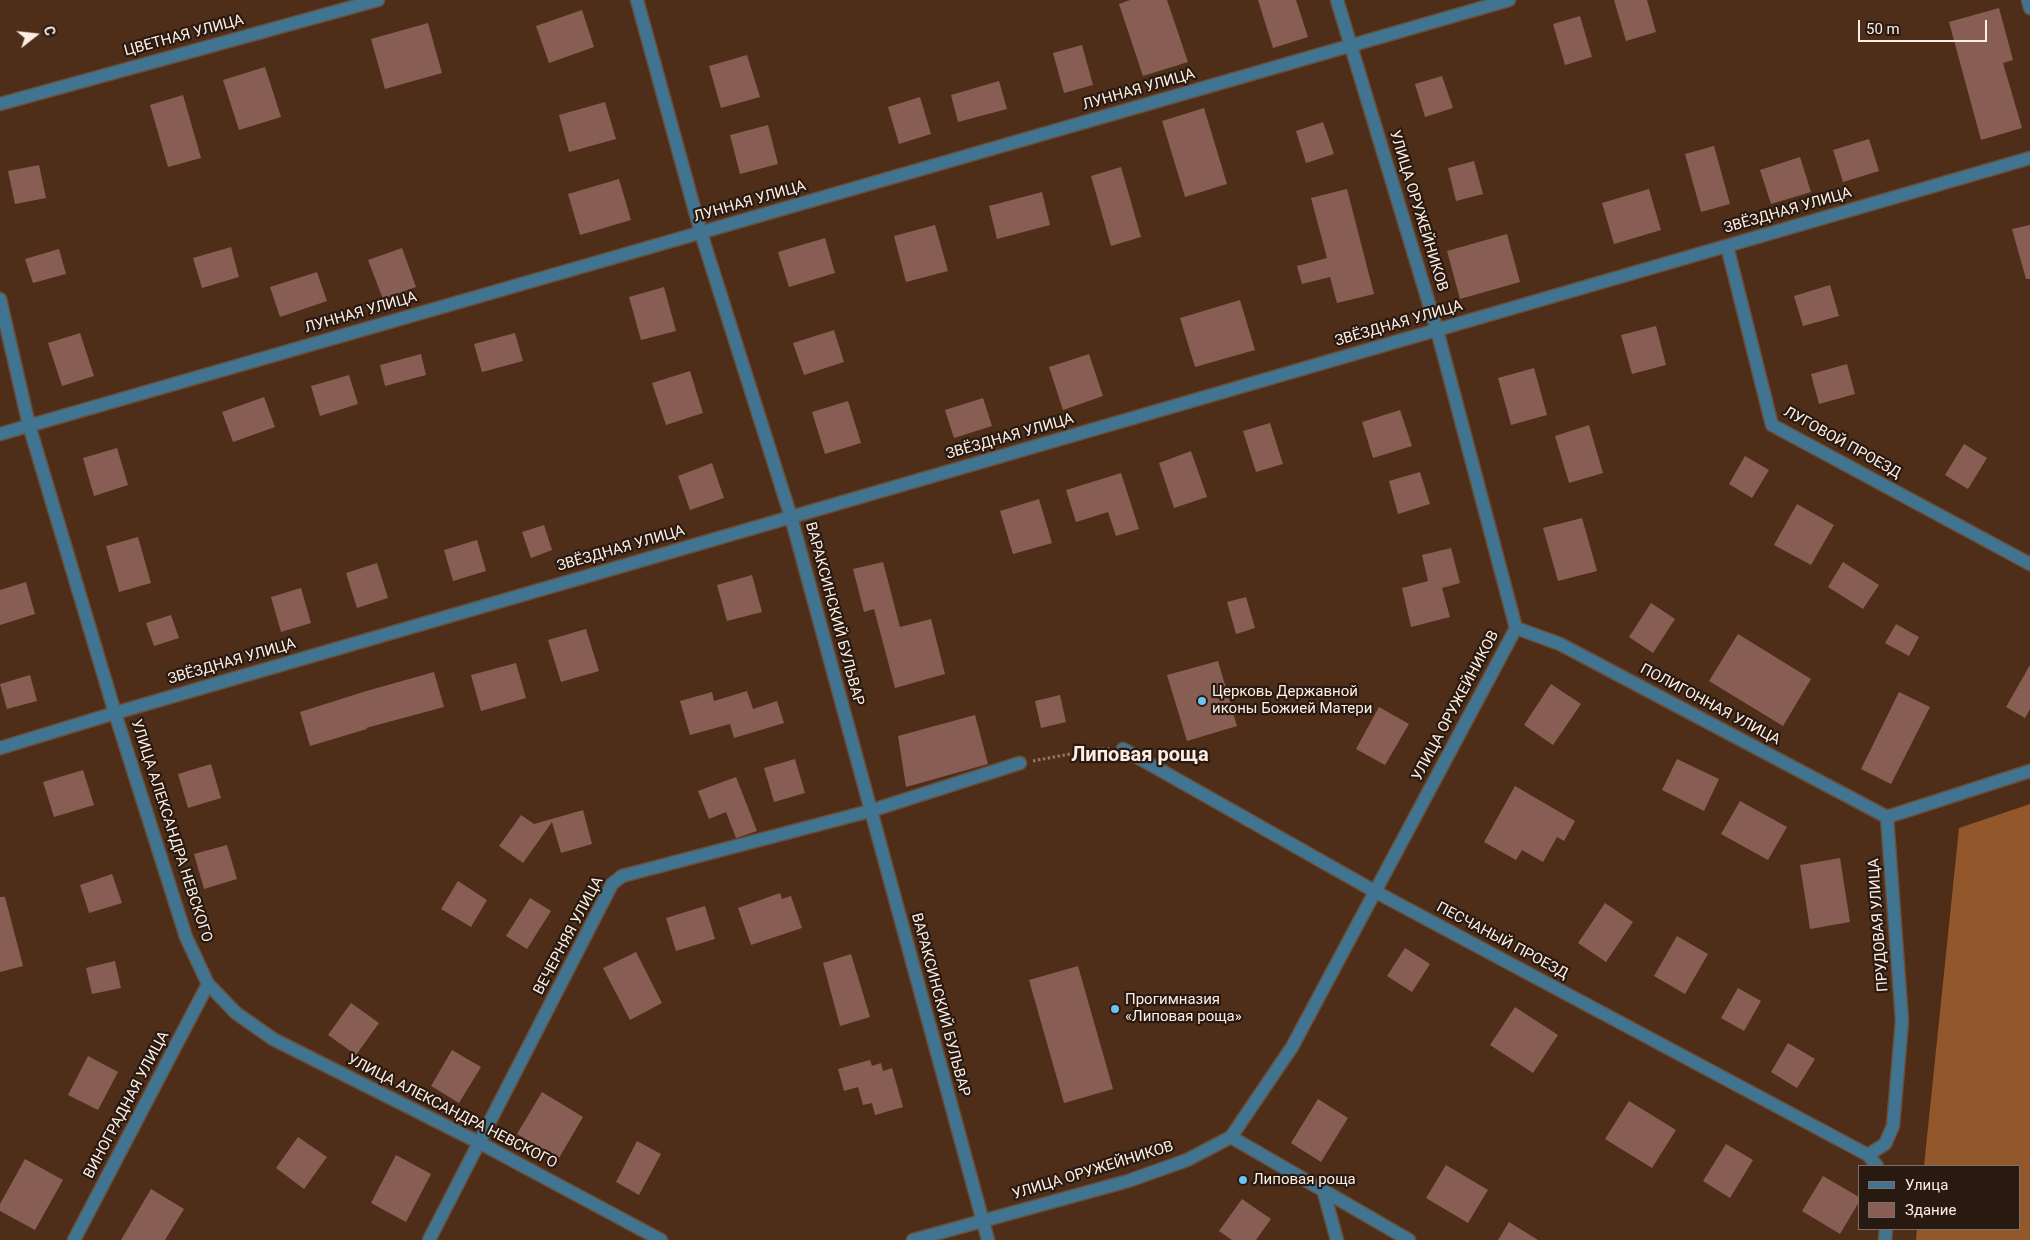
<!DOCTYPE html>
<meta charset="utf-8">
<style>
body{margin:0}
#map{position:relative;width:2030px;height:1240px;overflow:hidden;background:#4e2e18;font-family:Roboto,sans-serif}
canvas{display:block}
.legend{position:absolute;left:1858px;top:1165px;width:162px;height:65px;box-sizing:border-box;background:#291a11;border:1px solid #7e6e65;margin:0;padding:6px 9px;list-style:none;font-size:15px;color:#feede3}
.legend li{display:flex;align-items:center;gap:10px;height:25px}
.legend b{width:25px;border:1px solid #7e6e65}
.north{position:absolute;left:10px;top:10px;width:50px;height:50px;-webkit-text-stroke:4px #291a11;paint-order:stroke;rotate:74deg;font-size:14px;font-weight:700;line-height:20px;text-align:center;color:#feede3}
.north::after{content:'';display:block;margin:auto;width:18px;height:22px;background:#feede3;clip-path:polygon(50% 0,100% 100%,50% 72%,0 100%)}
.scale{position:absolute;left:1858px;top:20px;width:129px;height:22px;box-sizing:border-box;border:2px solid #feede3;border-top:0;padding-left:6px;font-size:15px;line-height:18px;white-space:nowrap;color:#feede3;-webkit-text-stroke:4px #291a11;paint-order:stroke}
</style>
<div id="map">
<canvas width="2030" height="1240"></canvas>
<ul class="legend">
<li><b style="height:6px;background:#407491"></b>Улица</li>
<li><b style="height:14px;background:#885e54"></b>Здание</li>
</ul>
<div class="north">С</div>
<div class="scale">50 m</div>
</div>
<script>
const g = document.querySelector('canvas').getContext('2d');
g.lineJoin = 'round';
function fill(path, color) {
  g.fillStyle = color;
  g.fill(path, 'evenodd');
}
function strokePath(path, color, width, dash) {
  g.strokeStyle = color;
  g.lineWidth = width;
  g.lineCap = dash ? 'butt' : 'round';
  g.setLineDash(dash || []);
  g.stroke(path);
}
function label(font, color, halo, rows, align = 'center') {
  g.font = font + ' Roboto,sans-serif';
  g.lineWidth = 4.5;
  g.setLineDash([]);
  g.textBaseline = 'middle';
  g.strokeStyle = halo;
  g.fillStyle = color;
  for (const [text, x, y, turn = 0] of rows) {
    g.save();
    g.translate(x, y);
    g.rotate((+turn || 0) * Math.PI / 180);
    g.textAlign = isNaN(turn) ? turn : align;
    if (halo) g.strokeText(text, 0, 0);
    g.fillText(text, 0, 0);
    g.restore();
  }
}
fill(new Path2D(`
 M 2030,804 L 2030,1240 L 1916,1240 L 1917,1229 L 2019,1229 L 2019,1166 L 1924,1166 L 1959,828 Z`), '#93572c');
fill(new Path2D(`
 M 1130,0 L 1167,0 L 1188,62 L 1143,76 L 1119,4 Z
 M 1258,0 L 1296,0 L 1308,37 L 1273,48 Z
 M 1614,0 L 1647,0 L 1656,32 L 1626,41 Z
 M 1999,8 L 2013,60 L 2003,63 L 2022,128 L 1981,140 L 1949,22 Z
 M 582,10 L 594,47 L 549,63 L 536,26 Z
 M 1580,16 L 1592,57 L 1565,65 L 1553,24 Z
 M 428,23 L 442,73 L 385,89 L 371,39 Z
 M 1082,45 L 1093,85 L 1064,93 L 1053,53 Z
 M 747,55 L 760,97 L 721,108 L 709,66 Z
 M 265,67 L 281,117 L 239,130 L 223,80 Z
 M 1442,76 L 1453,108 L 1425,117 L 1415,84 Z
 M 999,81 L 1007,109 L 958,122 L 951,95 Z
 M 183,95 L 201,158 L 168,167 L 150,105 Z
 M 920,97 L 931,134 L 899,144 L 888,107 Z
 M 605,102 L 616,139 L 569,152 L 559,115 Z
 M 1204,108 L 1227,184 L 1185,197 L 1162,121 Z
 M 1323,122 L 1334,154 L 1306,163 L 1296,131 Z
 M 768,125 L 778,164 L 740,174 L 730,135 Z
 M 1869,139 L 1879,171 L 1843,182 L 1833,150 Z
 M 1714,146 L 1730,204 L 1701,212 L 1685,154 Z
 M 1800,157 L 1811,192 L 1771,204 L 1760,170 Z
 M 1474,161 L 1483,194 L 1456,201 L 1448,168 Z
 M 39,165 L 46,198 L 15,204 L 8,171 Z
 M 1121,167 L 1141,237 L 1111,246 L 1091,176 Z
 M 619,179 L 631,220 L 580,235 L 568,194 Z
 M 1347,189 L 1374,294 L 1337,303 L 1330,277 L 1302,284 L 1297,266 L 1327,258 L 1311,198 Z
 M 1649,189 L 1661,230 L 1614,244 L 1602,203 Z
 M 1042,192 L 1050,225 L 997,239 L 989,206 Z
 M 935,225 L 948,271 L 906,282 L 894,236 Z
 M 2030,225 L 2030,279 L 2026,279 L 2012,229 Z
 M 1507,234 L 1520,282 L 1460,299 L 1447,251 Z
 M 825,238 L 835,273 L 789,287 L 778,252 Z
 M 231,247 L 239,277 L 202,288 L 193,258 Z
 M 402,248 L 416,287 L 383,299 L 368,260 Z
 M 59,249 L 66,274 L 33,283 L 25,259 Z
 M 317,272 L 327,301 L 280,317 L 270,287 Z
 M 1830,285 L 1839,316 L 1803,326 L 1794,296 Z
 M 664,287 L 676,331 L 641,340 L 629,297 Z
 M 1240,300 L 1255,350 L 1195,367 L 1180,318 Z
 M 1656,326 L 1666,365 L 1632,374 L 1621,335 Z
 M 834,330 L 844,362 L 804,375 L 793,343 Z
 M 80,333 L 94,376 L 62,386 L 48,343 Z
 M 515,333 L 523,361 L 482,372 L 474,344 Z
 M 421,354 L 426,375 L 385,386 L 380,365 Z
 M 1089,354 L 1103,396 L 1063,410 L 1049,367 Z
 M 1847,364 L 1855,394 L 1819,404 L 1811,374 Z
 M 1534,368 L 1547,415 L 1511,425 L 1498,378 Z
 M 690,371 L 703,413 L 666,425 L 652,383 Z
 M 349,375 L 358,404 L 320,416 L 311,386 Z
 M 264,397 L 275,427 L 233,442 L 222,412 Z
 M 983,398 L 992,426 L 954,438 L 945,410 Z
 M 848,401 L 861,443 L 825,454 L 812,412 Z
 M 1400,410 L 1412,446 L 1373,458 L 1362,422 Z
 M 1270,423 L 1283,464 L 1256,472 L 1243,431 Z
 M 1589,425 L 1603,473 L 1569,483 L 1555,436 Z
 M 1964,444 L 1987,458 L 1968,489 L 1945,475 Z
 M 117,448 L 128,485 L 94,496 L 83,458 Z
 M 1191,451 L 1207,497 L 1174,508 L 1159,463 Z
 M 1745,456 L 1769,470 L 1752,498 L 1729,484 Z
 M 712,463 L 724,498 L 690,510 L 678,476 Z
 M 1420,472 L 1430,504 L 1398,514 L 1389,481 Z
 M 1121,473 L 1139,529 L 1116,536 L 1108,512 L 1076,522 L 1066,490 Z
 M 1039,499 L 1052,543 L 1013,554 L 1000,511 Z
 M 1797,504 L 1834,525 L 1811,565 L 1774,545 Z
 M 1582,518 L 1597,571 L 1558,581 L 1543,528 Z
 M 544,525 L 552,550 L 531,558 L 522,532 Z
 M 138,537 L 151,583 L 119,592 L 106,546 Z
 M 477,540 L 486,571 L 453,581 L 444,550 Z
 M 1451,548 L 1460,583 L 1442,588 L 1450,617 L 1411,627 L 1402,588 L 1428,581 L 1422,555 Z
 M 883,562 L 900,627 L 931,619 L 945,674 L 895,688 L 874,609 L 864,612 L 853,569 Z
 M 1843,562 L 1879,585 L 1863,609 L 1828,587 Z
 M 377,563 L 388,598 L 357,608 L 346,573 Z
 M 752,575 L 762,612 L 727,621 L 717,585 Z
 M 26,582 L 35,614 L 0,625 L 0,590 Z
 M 301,588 L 311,623 L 281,632 L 271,597 Z
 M 1246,597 L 1255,628 L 1236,634 L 1227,602 Z
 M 1651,603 L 1675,619 L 1653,653 L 1629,637 Z
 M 171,615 L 179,638 L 154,646 L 146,623 Z
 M 1896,624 L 1919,637 L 1909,656 L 1885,643 Z
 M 586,629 L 599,671 L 561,682 L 548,640 Z
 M 1738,634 L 1811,679 L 1783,726 L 1709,681 Z
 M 1218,661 L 1237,726 L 1187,741 L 1167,675 Z
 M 516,663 L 526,698 L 481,711 L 471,675 Z
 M 2030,665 L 2030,709 L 2025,718 L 2006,707 Z
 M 434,672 L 444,707 L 366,728 L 367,729 L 310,746 L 300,712 L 363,692 Z
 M 30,675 L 37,701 L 7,709 L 0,684 Z
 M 1551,684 L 1581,704 L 1553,745 L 1524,725 Z
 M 747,691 L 753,709 L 777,701 L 784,723 L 734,738 L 730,724 L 690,735 L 680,701 L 712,692 L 714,701 Z
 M 1899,692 L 1930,707 L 1891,784 L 1861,769 Z
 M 1060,695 L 1066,722 L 1041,728 L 1035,701 Z
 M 1379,707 L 1409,724 L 1385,765 L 1356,749 Z
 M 975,715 L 988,764 L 906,787 L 898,736 Z
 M 795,759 L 805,793 L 774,802 L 764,768 Z
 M 1677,759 L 1719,779 L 1704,811 L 1662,790 Z
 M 211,764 L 221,798 L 188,808 L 178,774 Z
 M 83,770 L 94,805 L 54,817 L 43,782 Z
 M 736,777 L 757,831 L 736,838 L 726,812 L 709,819 L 698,791 Z
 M 1515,786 L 1575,821 L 1564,841 L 1557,837 L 1543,862 L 1522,850 L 1516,860 L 1484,842 Z
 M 1740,801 L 1787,827 L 1768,860 L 1721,834 Z
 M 583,810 L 592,844 L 561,853 L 552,822 L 523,863 L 499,846 L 521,815 L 534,824 Z
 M 227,845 L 237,879 L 204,889 L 194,854 Z
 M 1840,858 L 1850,922 L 1810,929 L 1800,865 Z
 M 112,874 L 122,903 L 89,913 L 80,885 Z
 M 458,881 L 487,900 L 471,927 L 441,909 Z
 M 780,893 L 782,899 L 791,896 L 802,928 L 751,945 L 738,908 Z
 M 0,897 L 5,897 L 23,966 L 0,972 Z
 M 530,898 L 551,911 L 527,949 L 506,936 Z
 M 1605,903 L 1633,922 L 1606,962 L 1578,943 Z
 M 705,906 L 715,939 L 676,951 L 666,918 Z
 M 1677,936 L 1708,954 L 1685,994 L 1654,976 Z
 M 1405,948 L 1430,964 L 1412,992 L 1387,976 Z
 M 636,952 L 662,1003 L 630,1020 L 603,968 Z
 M 851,954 L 870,1017 L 840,1026 L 823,963 Z
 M 115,961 L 121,988 L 92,994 L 86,968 Z
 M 1078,966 L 1113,1089 L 1064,1103 L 1029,980 Z
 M 1738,988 L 1761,1001 L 1744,1031 L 1721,1018 Z
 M 351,1003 L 379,1023 L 356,1055 L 328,1035 Z
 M 1515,1007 L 1558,1035 L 1533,1073 L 1490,1045 Z
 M 1788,1043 L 1815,1059 L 1797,1088 L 1771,1072 Z
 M 452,1050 L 481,1067 L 459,1103 L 431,1086 Z
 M 88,1056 L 118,1072 L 98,1110 L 68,1095 Z
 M 870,1060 L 872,1066 L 881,1063 L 883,1071 L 892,1068 L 903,1107 L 875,1115 L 872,1103 L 863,1105 L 858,1087 L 844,1091 L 838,1069 Z
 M 542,1092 L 583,1117 L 559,1158 L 517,1134 Z
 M 1318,1099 L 1348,1118 L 1321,1162 L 1291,1143 Z
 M 1629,1101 L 1676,1130 L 1652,1168 L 1605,1139 Z
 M 298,1137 L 327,1157 L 304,1189 L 276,1168 Z
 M 637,1141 L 661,1154 L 639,1195 L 616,1182 Z
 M 1726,1144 L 1753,1160 L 1730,1198 L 1703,1181 Z
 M 396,1155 L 431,1174 L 406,1222 L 371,1203 Z
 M 25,1159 L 63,1180 L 35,1230 L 0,1211 L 0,1204 Z
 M 1446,1165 L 1488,1190 L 1468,1223 L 1426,1198 Z
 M 1823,1176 L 1859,1197 L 1859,1202 L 1840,1234 L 1802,1211 Z
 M 151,1189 L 184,1209 L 165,1240 L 121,1240 Z
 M 1242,1199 L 1271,1219 L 1256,1240 L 1232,1240 L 1219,1231 Z
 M 1509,1222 L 1538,1240 L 1498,1240 Z`), '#885e54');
const minor = new Path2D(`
 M 637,0 L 701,233 L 791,517 L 988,1240
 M 2028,0 L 2030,8
 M 0,104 L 378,0
 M 1727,246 L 1772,425 L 2030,564
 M 0,299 L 29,425 L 115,713 L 186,937 L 208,984 L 236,1013 L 273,1039 L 480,1143 L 661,1240
 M 0,434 L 1509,0
 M 1516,628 L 1560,644 L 1887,817
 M 0,748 L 115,713 L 2030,158
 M 1123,749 L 1376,892 L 1868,1155 L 1877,1166
 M 1887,817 L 2030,771
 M 1231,1137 L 1409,1240
 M 1868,1155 L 1885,1144 L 1893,1126 L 1902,1021 L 1887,817
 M 1323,1189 L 1337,1240
 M 74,1240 L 208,984
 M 429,1240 L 612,884 L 622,876 L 870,811 L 1020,763
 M 913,1240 L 1128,1181 L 1187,1160 L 1231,1137 L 1292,1047 L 1516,628 L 1437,330 L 1337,0
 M 1885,1240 L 1886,1229`);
strokePath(minor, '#6a4d38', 15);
strokePath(new Path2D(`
 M 1033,761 L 1096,749 L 1111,749`), '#917765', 3, [2.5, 2.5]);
strokePath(minor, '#407491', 12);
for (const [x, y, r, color] of [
 [1202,701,5,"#6bc3f2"],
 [1115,1009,5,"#6bc3f2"],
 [1243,1180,5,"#6bc3f2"]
]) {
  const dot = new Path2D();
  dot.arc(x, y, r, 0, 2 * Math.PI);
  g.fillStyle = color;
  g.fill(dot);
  strokePath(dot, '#291a11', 2);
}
label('15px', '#feede3', '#291a11', [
 ["ЦВЕТНАЯ УЛИЦА",184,36,-15],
 ["ЛУННАЯ УЛИЦА",1139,90,-16],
 ["ЛУННАЯ УЛИЦА",750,202,-16],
 ["УЛИЦА ОРУЖЕЙНИКОВ",1418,211,73],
 ["ЗВЁЗДНАЯ УЛИЦА",1788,211,-16],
 ["ЛУННАЯ УЛИЦА",361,313,-16],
 ["ЗВЁЗДНАЯ УЛИЦА",1399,324,-16],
 ["ЗВЁЗДНАЯ УЛИЦА",1010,437,-16],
 ["ЛУГОВОЙ ПРОЕЗД",1842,443,29],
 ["ЗВЁЗДНАЯ УЛИЦА",621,549,-16],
 ["ВАРАКСИНСКИЙ БУЛЬВАР",834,614,75],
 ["ЗВЁЗДНАЯ УЛИЦА",232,662,-16],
 ["ПОЛИГОННАЯ УЛИЦА",1710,705,28],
 ["УЛИЦА ОРУЖЕЙНИКОВ",1456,706,-62],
 ["УЛИЦА АЛЕКСАНДРА НЕВСКОГО",171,831,72],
 ["ПРУДОВАЯ УЛИЦА",1879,925,-94],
 ["ВЕЧЕРНЯЯ УЛИЦА",569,936,-62],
 ["ПЕСЧАНЫЙ ПРОЕЗД",1502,941,28],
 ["ВАРАКСИНСКИЙ БУЛЬВАР",940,1005,75],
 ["ВИНОГРАДНАЯ УЛИЦА",127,1105,-62],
 ["УЛИЦА АЛЕКСАНДРА НЕВСКОГО",452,1112,27],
 ["УЛИЦА ОРУЖЕЙНИКОВ",1093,1171,-17]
]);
label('15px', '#feede3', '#291a11', [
 ["Церковь Державной",1212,692],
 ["иконы Божией Матери",1212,709],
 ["Прогимназия",1125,1000],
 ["«Липовая роща»",1125,1017],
 ["Липовая роща",1253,1180]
], 'left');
label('bold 20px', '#feede3', '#291a11', [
 ["Липовая роща",1140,756]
]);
</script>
